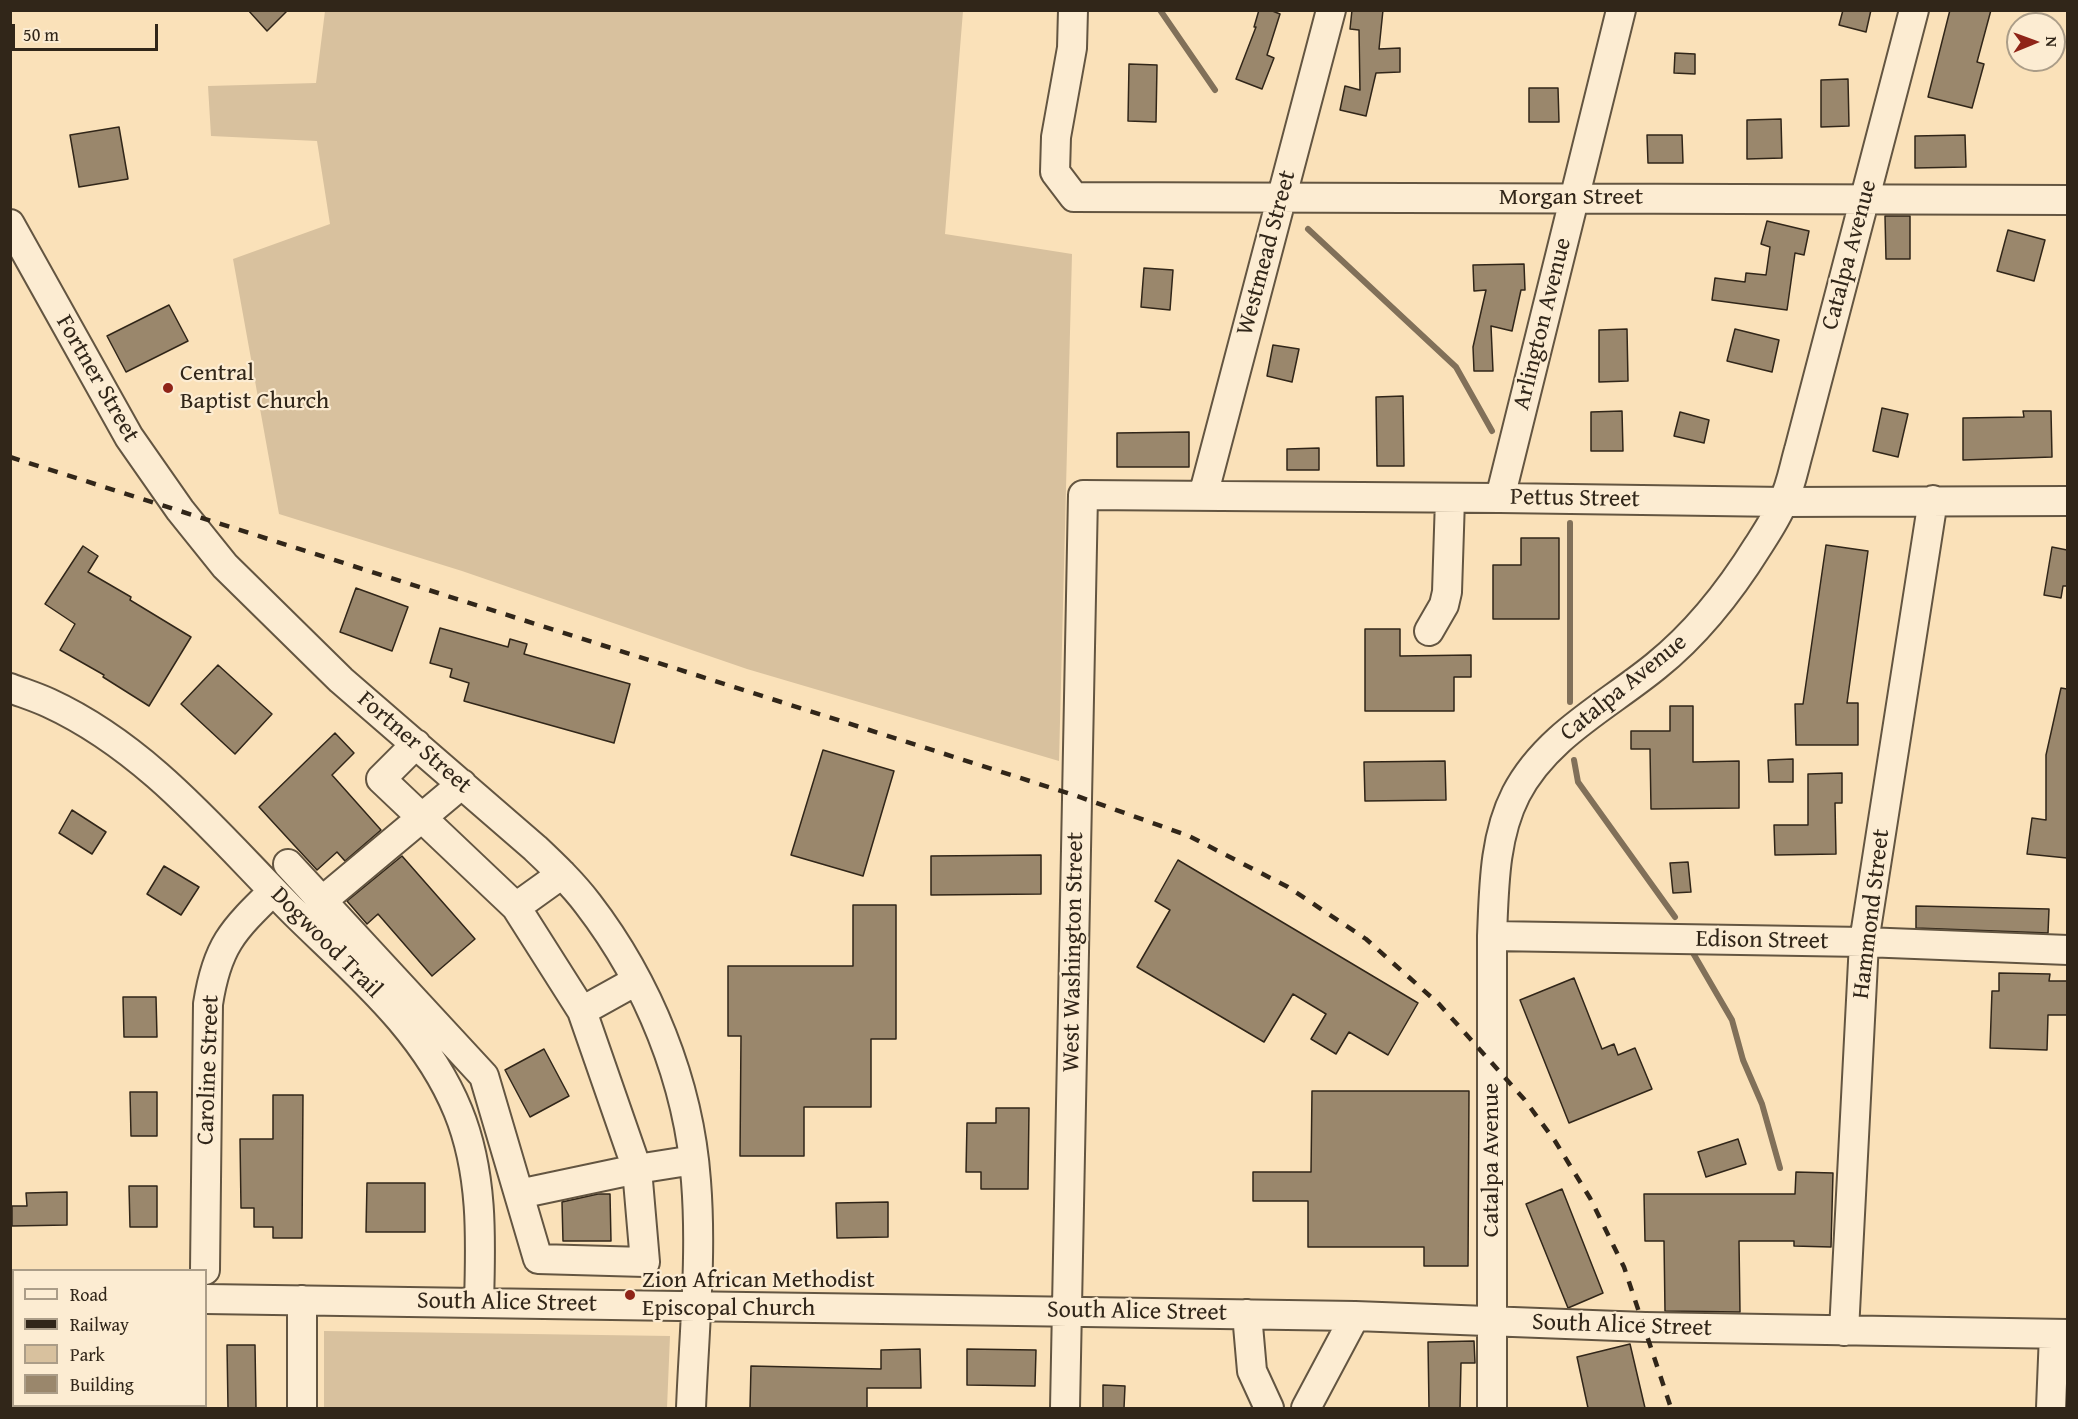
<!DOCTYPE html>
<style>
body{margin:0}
#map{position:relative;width:2078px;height:1419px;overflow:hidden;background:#fae1b9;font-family:"Gentium Book Plus",serif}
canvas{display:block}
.frame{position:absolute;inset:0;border:12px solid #312619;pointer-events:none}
.legend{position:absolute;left:12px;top:1269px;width:195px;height:138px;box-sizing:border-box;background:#fcecd2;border:2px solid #ab9d88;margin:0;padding:8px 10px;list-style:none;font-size:18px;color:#312619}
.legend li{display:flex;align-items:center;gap:12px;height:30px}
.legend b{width:30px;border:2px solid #ab9d88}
.north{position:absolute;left:2006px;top:12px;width:60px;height:60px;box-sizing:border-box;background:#fcecd2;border:2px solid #ab9d88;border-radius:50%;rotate:89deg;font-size:16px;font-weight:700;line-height:24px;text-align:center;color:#312619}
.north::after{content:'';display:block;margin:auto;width:21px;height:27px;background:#8f2418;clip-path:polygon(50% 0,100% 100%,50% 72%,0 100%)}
.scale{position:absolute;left:12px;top:24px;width:146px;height:27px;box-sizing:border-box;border:3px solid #312619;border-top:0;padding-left:8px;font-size:18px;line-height:21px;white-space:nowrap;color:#312619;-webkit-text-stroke:4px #fcecd2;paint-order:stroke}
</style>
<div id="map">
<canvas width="2078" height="1419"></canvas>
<div class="frame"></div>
<ul class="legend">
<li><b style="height:8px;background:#fcecd2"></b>Road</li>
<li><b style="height:8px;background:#312619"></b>Railway</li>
<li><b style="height:16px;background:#d8c19e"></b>Park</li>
<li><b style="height:16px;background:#9a876c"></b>Building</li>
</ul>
<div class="north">N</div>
<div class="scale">50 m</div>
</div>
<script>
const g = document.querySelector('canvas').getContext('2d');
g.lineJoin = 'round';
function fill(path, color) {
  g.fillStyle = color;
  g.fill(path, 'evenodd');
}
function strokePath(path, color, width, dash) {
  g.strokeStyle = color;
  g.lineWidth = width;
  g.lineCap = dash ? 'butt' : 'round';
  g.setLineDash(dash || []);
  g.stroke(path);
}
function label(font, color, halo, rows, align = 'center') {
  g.font = font + ' "Gentium Book Plus",serif';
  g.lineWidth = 4.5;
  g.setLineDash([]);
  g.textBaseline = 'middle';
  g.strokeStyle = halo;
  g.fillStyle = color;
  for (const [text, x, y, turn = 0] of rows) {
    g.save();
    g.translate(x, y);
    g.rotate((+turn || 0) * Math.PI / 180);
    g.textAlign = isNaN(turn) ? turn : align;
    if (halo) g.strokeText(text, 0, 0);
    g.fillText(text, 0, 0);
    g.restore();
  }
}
fill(new Path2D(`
 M 325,11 L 963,11 L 945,234 L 1072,254 L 1059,761 L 747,669 L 462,571 L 279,514 L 233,259 L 330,224 L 317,141 L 211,136 L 208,86 L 316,83 Z
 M 324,1331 L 670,1336 L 667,1408 L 324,1408 Z`), '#d8c19e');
strokePath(new Path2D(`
 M 1160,10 L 1215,90
 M 1308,229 L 1456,367 L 1492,431
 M 1570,523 L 1570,702
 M 1574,760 L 1578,782 L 1675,917
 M 1693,953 L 1732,1020 L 1743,1060 L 1762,1104 L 1780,1168`), '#817059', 6);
const building = new Path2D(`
 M 248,10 L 288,10 L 267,31 Z
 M 1259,10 L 1270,10 L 1280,14 L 1267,55 L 1274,58 L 1262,89 L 1236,79 L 1256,27 L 1254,27 Z
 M 1352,10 L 1383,10 L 1379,49 L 1400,48 L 1400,72 L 1376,73 L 1366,116 L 1340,110 L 1345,86 L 1360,90 L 1359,30 L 1350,29 Z
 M 1843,10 L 1871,10 L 1866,32 L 1839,25 Z
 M 1950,10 L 1991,10 L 1977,62 L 1984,64 L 1972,108 L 1928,97 Z
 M 1675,53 L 1695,54 L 1695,74 L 1674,73 Z
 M 1129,64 L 1157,65 L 1156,122 L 1128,121 Z
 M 1848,79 L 1849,126 L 1821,127 L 1821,80 Z
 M 1529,88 L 1558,88 L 1559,122 L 1529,122 Z
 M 1781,119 L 1782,158 L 1747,159 L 1747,120 Z
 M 119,127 L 128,179 L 79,187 L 70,135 Z
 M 1647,135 L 1682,135 L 1683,163 L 1648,163 Z
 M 1965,135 L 1966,167 L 1915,168 L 1915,136 Z
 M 1885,216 L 1910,216 L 1910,259 L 1886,259 Z
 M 1767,221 L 1809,231 L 1804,255 L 1795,253 L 1787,310 L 1712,300 L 1715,278 L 1745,282 L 1746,273 L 1766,275 L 1770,247 L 1761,244 Z
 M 2008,230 L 2045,240 L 2034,281 L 1997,271 Z
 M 1524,264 L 1525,290 L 1521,290 L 1512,331 L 1491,326 L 1493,371 L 1474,371 L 1473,347 L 1486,290 L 1474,291 L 1473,265 Z
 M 1144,268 L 1173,270 L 1170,310 L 1141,307 Z
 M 169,305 L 188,341 L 126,372 L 107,336 Z
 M 1627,329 L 1628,381 L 1599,382 L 1599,330 Z
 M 1735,329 L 1779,340 L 1772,372 L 1727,361 Z
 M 1273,345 L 1299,349 L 1292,382 L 1267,376 Z
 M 1403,396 L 1404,466 L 1377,466 L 1376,397 Z
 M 1882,408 L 1908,414 L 1898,457 L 1873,451 Z
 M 1622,411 L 1623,451 L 1591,451 L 1591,412 Z
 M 2023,411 L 2051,411 L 2052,457 L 1963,460 L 1963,418 L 2024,417 Z
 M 1680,412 L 1709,420 L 1704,443 L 1674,436 Z
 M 1189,432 L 1189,467 L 1117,467 L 1117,433 Z
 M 1319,448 L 1319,470 L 1287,470 L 1287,449 Z
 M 1521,538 L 1559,538 L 1559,619 L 1493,619 L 1493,565 L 1521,565 Z
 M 1826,545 L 1868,551 L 1847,703 L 1858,703 L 1858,745 L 1796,745 L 1795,704 L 1803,704 Z
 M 83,546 L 98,556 L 88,572 L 131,597 L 130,600 L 191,637 L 149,706 L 103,677 L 104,675 L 60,650 L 75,624 L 45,604 Z
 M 2052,547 L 2067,550 L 2067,586 L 2063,586 L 2061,598 L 2044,595 Z
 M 356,588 L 408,607 L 392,651 L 340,632 Z
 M 440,628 L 508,647 L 510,639 L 527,644 L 524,654 L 630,684 L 614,743 L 464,701 L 469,683 L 450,677 L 452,669 L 430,663 Z
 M 1365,629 L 1400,629 L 1400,656 L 1471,655 L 1471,677 L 1454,677 L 1454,711 L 1365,711 Z
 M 218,665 L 272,714 L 235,754 L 181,704 Z
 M 2061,688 L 2067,689 L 2067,858 L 2027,854 L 2032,818 L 2046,820 L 2046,755 Z
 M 1670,706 L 1693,706 L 1693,762 L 1739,761 L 1739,808 L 1651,809 L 1650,749 L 1631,749 L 1631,731 L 1670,731 Z
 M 335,733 L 354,753 L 332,775 L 381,830 L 345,861 L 337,852 L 317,870 L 259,807 Z
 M 823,750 L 894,771 L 863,876 L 791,855 Z
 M 1793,759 L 1793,782 L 1769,782 L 1768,760 Z
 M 1445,761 L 1446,800 L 1365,801 L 1364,762 Z
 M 1842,773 L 1842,803 L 1835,803 L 1836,854 L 1775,855 L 1774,825 L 1808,825 L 1808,774 Z
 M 72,810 L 106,832 L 92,854 L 59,833 Z
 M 1041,855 L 1041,894 L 931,895 L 931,856 Z
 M 402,856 L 475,939 L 432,976 L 378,914 L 367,924 L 347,901 Z
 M 1178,860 L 1418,1003 L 1388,1055 L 1349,1032 L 1336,1054 L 1311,1039 L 1326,1014 L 1293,994 L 1264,1042 L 1137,967 L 1170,910 L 1155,901 Z
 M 1688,862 L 1691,892 L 1673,893 L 1670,863 Z
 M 164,866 L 199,887 L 181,915 L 147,894 Z
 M 853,905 L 896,905 L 896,1039 L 871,1039 L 871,1107 L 804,1107 L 804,1156 L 740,1156 L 741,1036 L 728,1036 L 728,966 L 853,966 Z
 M 1916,906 L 2049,909 L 2048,933 L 1916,928 Z
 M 1999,973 L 2050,974 L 2049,981 L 2067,981 L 2067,1015 L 2048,1015 L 2047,1050 L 1990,1048 L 1992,991 L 1999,991 Z
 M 1574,978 L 1602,1049 L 1614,1044 L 1618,1055 L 1635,1048 L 1652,1089 L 1569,1123 L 1520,1000 Z
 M 123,997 L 156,997 L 157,1037 L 124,1037 Z
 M 544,1049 L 569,1096 L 530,1117 L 505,1070 Z
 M 1312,1091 L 1469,1091 L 1468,1266 L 1424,1266 L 1424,1247 L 1308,1247 L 1308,1201 L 1253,1201 L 1253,1172 L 1311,1172 Z
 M 130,1092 L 157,1092 L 157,1136 L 131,1136 Z
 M 273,1095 L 303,1095 L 302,1238 L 273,1238 L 273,1227 L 254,1227 L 254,1208 L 241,1208 L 240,1139 L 273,1139 Z
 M 996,1108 L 1029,1108 L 1028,1189 L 981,1189 L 981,1172 L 966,1172 L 967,1123 L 996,1123 Z
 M 1738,1139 L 1746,1164 L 1706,1177 L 1698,1152 Z
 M 1796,1172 L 1833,1173 L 1831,1247 L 1794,1246 L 1794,1241 L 1739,1241 L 1740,1312 L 1665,1311 L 1664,1241 L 1645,1241 L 1644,1194 L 1795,1194 Z
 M 367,1183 L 425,1183 L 425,1232 L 366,1232 Z
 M 129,1186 L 157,1186 L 157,1227 L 130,1227 Z
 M 1562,1189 L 1603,1293 L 1568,1308 L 1526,1204 Z
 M 67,1192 L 67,1225 L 12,1226 L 12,1206 L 27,1206 L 26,1193 Z
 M 598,1194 L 610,1194 L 611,1241 L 563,1241 L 562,1202 Z
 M 888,1202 L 888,1237 L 837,1238 L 836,1203 Z
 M 1474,1341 L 1475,1363 L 1461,1363 L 1460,1408 L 1429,1408 L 1428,1342 Z
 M 1630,1344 L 1645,1408 L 1588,1408 L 1577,1357 Z
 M 227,1345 L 255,1345 L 256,1408 L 228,1408 Z
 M 920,1349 L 921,1388 L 867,1388 L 867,1408 L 750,1408 L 751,1366 L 881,1369 L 881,1350 Z
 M 967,1349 L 1036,1350 L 1035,1386 L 967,1385 Z
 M 1103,1385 L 1125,1386 L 1124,1408 L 1103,1408 Z`);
fill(building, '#9a876c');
strokePath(building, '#312619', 1.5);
const minor = new Path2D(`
 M 1073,10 L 1072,48 L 1056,137 L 1055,172 L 1074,197 L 2068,200
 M 10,224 L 129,437 L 180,510 L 225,566 L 341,680 L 535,848 C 554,866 572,883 588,904 C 648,982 689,1082 696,1181 C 702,1256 694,1333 691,1408
 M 1203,496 L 1331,10
 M 1500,498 L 1621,10
 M 1429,631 L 1444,605 L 1447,592 L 1450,499
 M 10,688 C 23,693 36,697 49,703 C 149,749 219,837 295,913 C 356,973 425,1030 458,1111 C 483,1172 481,1238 479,1303
 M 288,864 L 484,1076 L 538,1259 L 645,1262 L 637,1169 L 582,1011 L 516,907 L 381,779 L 416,744
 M 322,901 L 462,784
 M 516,907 L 562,874
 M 1492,936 L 1864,942 L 2068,950
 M 582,1011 L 636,981
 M 519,1194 L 637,1169 L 694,1160
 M 205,1270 L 208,1004 C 217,946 232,931 273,891
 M 10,1296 L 14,1296
 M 206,1299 L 1355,1316 L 1645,1327 L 2068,1334
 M 302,1300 L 302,1408
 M 1247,1314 L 1252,1371 L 1269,1408
 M 1844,1331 L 1864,942 L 1933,500
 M 1065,1408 L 1083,495 L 1500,498 L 1784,502 L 2068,501
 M 1306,1408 L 1355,1316
 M 1492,1408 L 1492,936 C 1494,888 1494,837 1516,794 C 1546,736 1607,706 1656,666 C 1697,633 1730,591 1758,546 C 1767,532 1777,517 1783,502 C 1791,486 1794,467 1799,450 L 1914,10
 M 2051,1408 L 2054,1334`);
strokePath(minor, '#635541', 32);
strokePath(minor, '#fcecd2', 28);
strokePath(new Path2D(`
 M 10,457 L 1077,796 L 1189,836 L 1288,887 L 1366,939 L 1439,1004 L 1524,1099 L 1555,1141 L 1590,1198 L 1624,1267 L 1671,1408`), '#312619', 4.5, [10, 10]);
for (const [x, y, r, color] of [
 [168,388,6,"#8f2418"],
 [630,1295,6,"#8f2418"]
]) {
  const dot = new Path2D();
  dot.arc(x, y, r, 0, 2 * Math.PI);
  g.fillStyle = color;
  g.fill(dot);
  strokePath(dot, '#fcecd2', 2);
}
label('24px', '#312619', '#fcecd2', [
 ["Morgan Street",1571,198],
 ["Westmead Street",1267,253,-75],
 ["Catalpa Avenue",1850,255,-75],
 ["Arlington Avenue",1543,324,-76],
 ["Fortner Street",97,379,60],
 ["Pettus Street",1575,499,1],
 ["Catalpa Avenue",1624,688,-39],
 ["Fortner Street",414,743,41],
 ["Hammond Street",1872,914,-83],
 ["Edison Street",1762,941,1],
 ["Dogwood Trail",326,943,45],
 ["West Washington Street",1074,952,-89],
 ["Caroline Street",209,1070,-88],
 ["Catalpa Avenue",1492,1160,-90],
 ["South Alice Street",507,1303,1],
 ["South Alice Street",1137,1312,1],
 ["South Alice Street",1622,1326,2]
]);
label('24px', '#312619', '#fcecd2', [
 ["Central",180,374],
 ["Baptist Church",180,402],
 ["Zion African Methodist",642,1281],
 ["Episcopal Church",642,1309]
], 'left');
</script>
